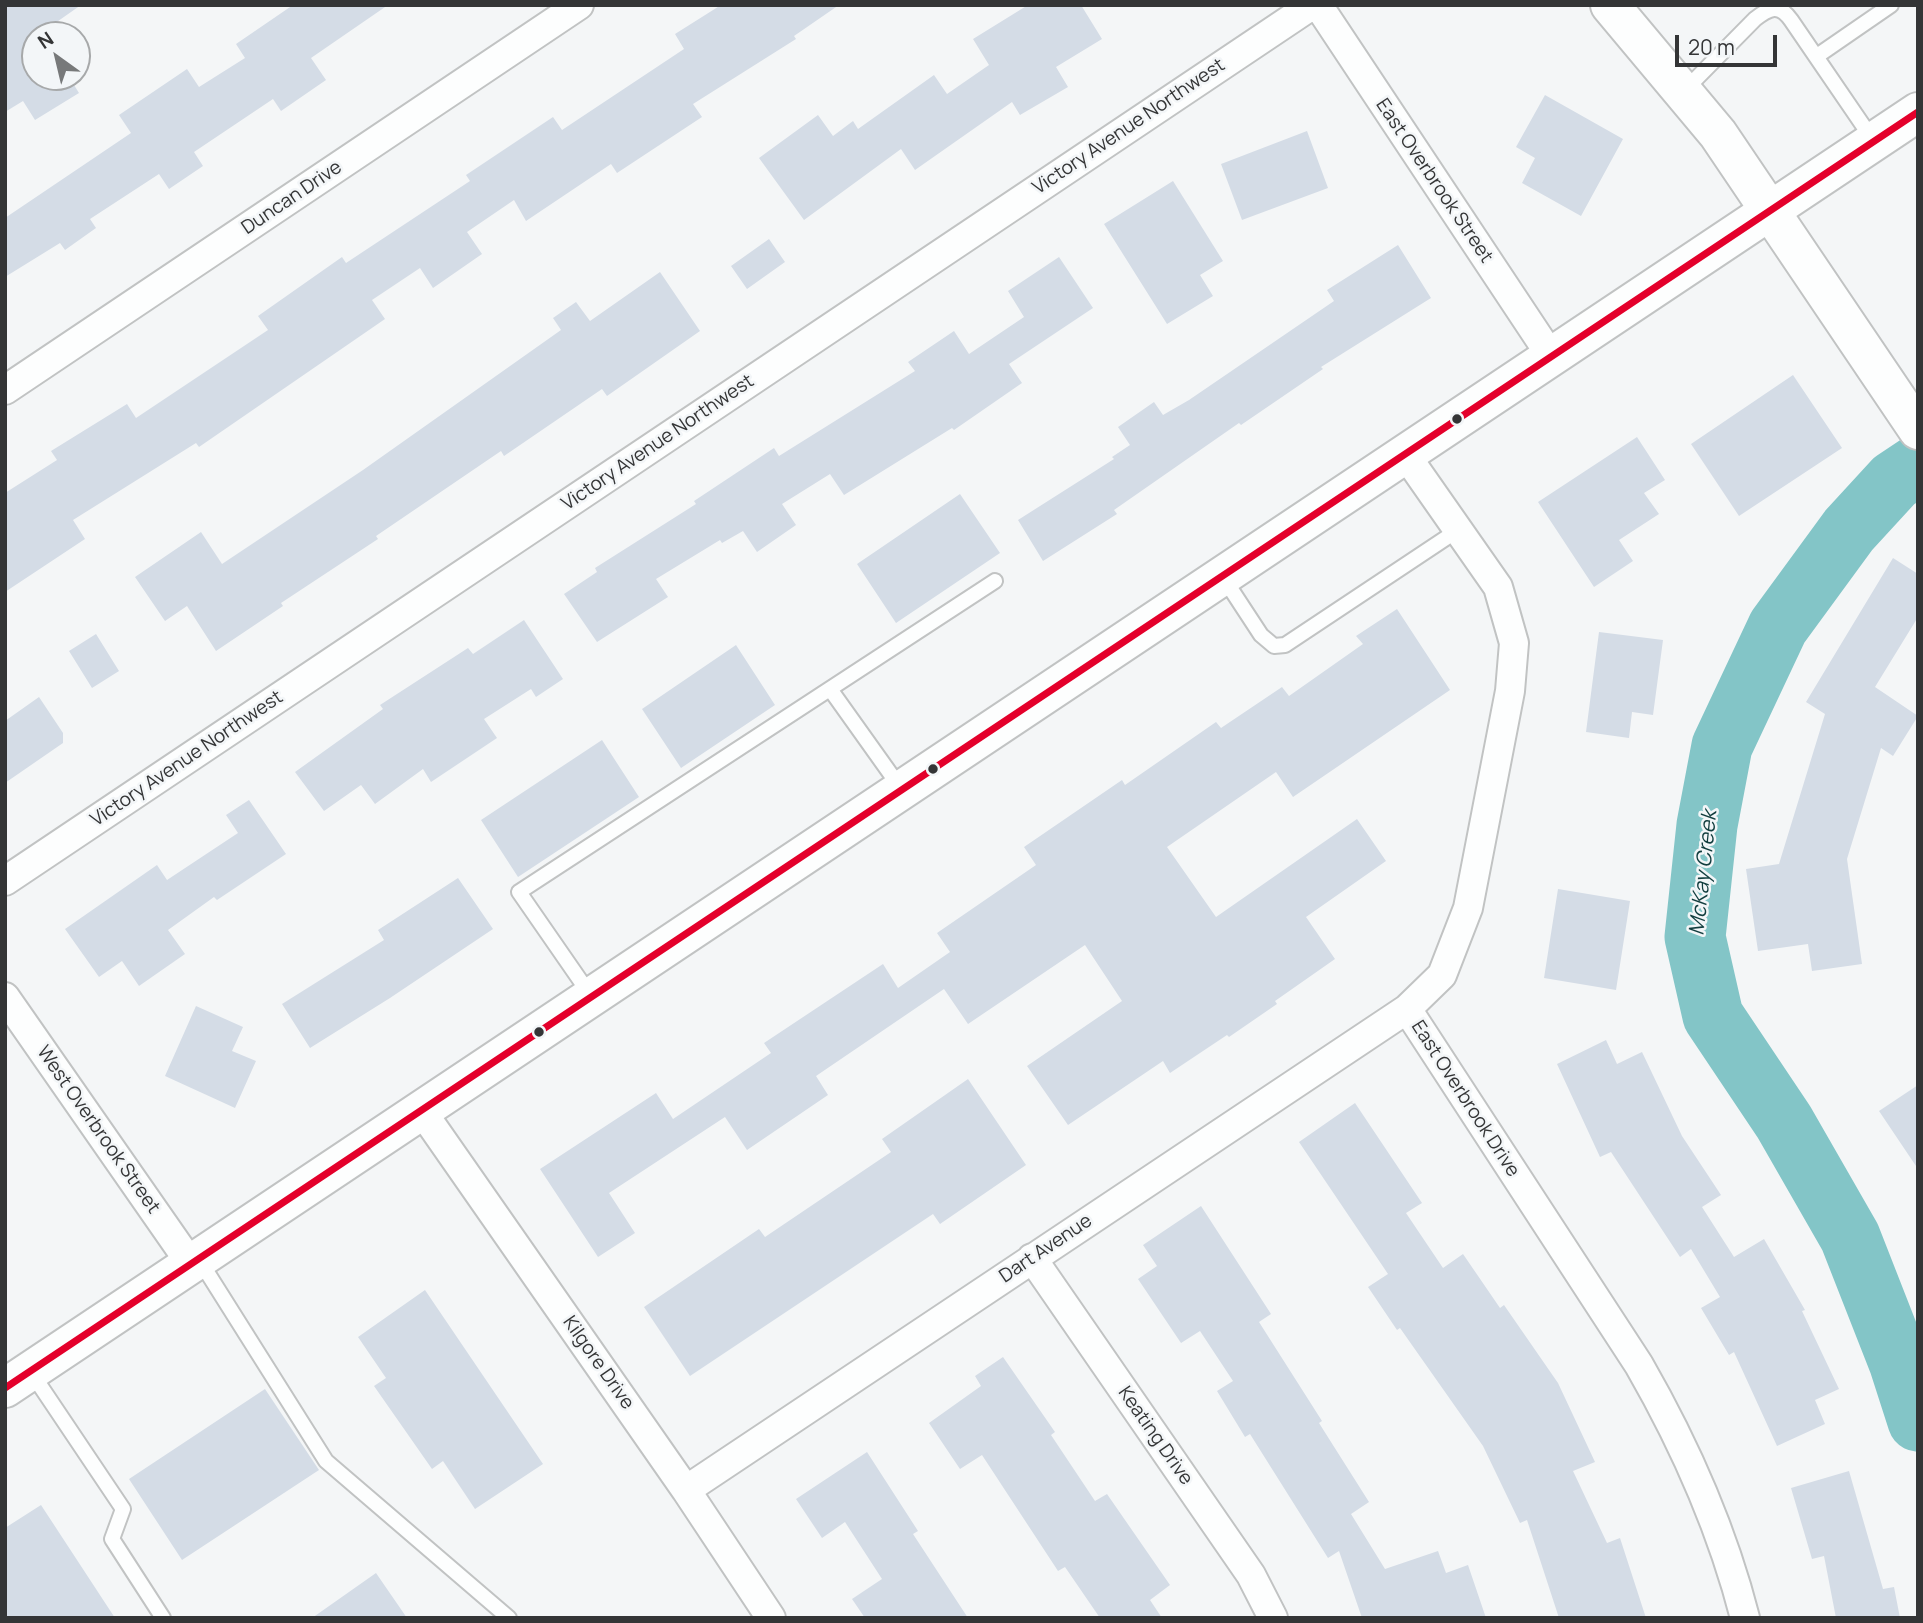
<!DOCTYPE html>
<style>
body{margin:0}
#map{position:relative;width:1923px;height:1623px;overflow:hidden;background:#f4f6f7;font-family:Manrope,sans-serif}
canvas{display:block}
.frame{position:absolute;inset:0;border:7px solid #343536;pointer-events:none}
.north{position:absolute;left:21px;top:21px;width:70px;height:70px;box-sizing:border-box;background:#f3f6f8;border:2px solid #a7a9aa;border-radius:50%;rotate:326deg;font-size:19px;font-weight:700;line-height:28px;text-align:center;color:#343536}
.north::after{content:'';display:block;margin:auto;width:24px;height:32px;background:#77797a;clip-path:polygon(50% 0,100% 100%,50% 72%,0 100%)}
.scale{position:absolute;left:1675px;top:35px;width:102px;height:32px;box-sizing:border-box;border:4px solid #343536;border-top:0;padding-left:9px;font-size:21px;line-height:24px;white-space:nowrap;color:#343536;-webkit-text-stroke:5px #f3f6f8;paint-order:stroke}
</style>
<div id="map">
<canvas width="1923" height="1623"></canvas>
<div class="frame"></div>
<div class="north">N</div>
<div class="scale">20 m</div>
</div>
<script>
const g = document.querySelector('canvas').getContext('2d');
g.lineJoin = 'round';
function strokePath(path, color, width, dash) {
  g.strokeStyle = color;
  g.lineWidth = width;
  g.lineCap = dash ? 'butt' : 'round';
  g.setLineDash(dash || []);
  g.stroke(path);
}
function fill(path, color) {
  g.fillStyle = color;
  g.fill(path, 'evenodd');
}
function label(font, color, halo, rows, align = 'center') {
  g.font = font + ' Manrope,sans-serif';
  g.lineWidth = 5;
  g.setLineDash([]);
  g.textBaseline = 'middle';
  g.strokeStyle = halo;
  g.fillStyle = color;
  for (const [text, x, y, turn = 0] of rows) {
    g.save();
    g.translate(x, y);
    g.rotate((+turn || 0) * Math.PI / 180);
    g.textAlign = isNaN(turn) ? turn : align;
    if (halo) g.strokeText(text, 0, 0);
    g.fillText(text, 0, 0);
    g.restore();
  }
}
strokePath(new Path2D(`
 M 1918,465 L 1894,481 L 1849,530 L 1778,627 L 1722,746 L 1707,825 L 1695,937 L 1713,1016 L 1784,1122 L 1850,1237 L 1899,1362 L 1918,1421`), '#83c5c7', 61);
fill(new Path2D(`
 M 5,5 L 81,5 L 41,33 L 42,35 L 35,35 L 35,77 L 69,77 L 79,93 L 35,120 L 23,101 L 5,112 Z
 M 293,5 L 388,5 L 311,58 L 326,80 L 281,111 L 273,99 L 194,152 L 203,166 L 169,189 L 159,174 L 90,219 L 96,228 L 65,250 L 60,243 L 5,277 L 5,218 L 131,133 L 119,115 L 187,69 L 199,87 L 245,58 L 236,44 Z
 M 721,5 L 839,5 L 794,36 L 796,39 L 693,104 L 702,117 L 617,173 L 611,164 L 526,221 L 514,200 L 467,232 L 482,254 L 433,288 L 420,268 L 372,300 L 385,319 L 199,447 L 196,443 L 73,520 L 85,539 L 5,592 L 5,493 L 57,460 L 51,451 L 127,404 L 136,418 L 268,330 L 258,316 L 342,257 L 346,263 L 470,181 L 466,175 L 553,117 L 562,130 L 684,49 L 675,34 Z
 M 1028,5 L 1081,5 L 1102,39 L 1056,67 L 1068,87 L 1020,115 L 1012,102 L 915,170 L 901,149 L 804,220 L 759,158 L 818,115 L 833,136 L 853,121 L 858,129 L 934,75 L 947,94 L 989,65 L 973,39 Z
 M 1545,95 L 1623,139 L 1581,216 L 1522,183 L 1535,158 L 1516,147 Z
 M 1307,131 L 1328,188 L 1242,220 L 1221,164 Z
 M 1173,181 L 1223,261 L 1200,275 L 1213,296 L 1167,324 L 1104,224 Z
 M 769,239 L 785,262 L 747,289 L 731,266 Z
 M 1398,245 L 1431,298 L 1321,367 L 1323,369 L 1241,425 L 1239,423 L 1114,510 L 1117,514 L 1043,561 L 1018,520 L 1114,459 L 1112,457 L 1130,445 L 1118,427 L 1154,402 L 1163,415 L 1189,400 L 1334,301 L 1327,290 Z
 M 1059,257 L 1093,308 L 1009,364 L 1022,383 L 954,430 L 952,428 L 844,495 L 830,474 L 782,504 L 796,525 L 757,552 L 743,531 L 722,543 L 720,540 L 656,579 L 668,597 L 597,642 L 564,594 L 597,572 L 595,568 L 696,504 L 694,501 L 774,448 L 779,456 L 915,371 L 908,362 L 954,331 L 969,354 L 1024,317 L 1008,291 Z
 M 660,272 L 700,331 L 607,396 L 602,389 L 504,456 L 501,451 L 376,536 L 378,539 L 281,603 L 283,606 L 216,651 L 187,606 L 165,621 L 135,577 L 201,532 L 222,564 L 363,470 L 561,330 L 553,318 L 576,302 L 590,321 Z
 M 1793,375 L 1842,448 L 1739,516 L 1691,444 Z
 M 1637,437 L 1665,480 L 1644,493 L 1659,514 L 1619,540 L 1633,561 L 1594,587 L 1538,502 Z
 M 960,494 L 1000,553 L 896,623 L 857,564 Z
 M 1893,558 L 1918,574 L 1918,617 L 1875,687 L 1918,716 L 1893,756 L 1881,748 L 1847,859 L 1862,964 L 1812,971 L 1808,944 L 1758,951 L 1746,869 L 1779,864 L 1825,714 L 1806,702 Z
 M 1397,609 L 1450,690 L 1293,797 L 1276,772 L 1167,847 L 1216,917 L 1357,819 L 1386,861 L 1306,917 L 1335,959 L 1275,1001 L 1277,1004 L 1229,1037 L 1227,1035 L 1170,1073 L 1163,1061 L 1068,1125 L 1027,1066 L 1122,1001 L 1085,945 L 968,1024 L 944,989 L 816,1076 L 828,1095 L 747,1150 L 725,1117 L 609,1193 L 635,1233 L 598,1257 L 540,1169 L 656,1093 L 673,1119 L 771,1053 L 764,1043 L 883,964 L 898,988 L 950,952 L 937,933 L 1036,865 L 1024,847 L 1122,780 L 1125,785 L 1216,722 L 1221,728 L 1282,687 L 1289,696 L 1363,644 L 1356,636 Z
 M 524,620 L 563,679 L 536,697 L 531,689 L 484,719 L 497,738 L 431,782 L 423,769 L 375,804 L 361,785 L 324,811 L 295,772 L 383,709 L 380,705 L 468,648 L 473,654 Z
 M 1599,632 L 1663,640 L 1653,715 L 1632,712 L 1629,738 L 1586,732 Z
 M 96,634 L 119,671 L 92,688 L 69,651 Z
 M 736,645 L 775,705 L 681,768 L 642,709 Z
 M 39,697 L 63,733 L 63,743 L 5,783 L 5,721 Z
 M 602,740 L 639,797 L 518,877 L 481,820 Z
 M 249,800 L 286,854 L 217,900 L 214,897 L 168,930 L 185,954 L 139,986 L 122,961 L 99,977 L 65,929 L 157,865 L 167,880 L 238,833 L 226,815 Z
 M 458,878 L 493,929 L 390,998 L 310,1048 L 282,1004 L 384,940 L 378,930 Z
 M 1558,889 L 1630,901 L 1616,990 L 1544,978 Z
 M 196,1006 L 243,1027 L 232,1051 L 256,1061 L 235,1108 L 165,1076 Z
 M 1606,1040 L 1617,1064 L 1642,1052 L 1682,1136 L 1721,1195 L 1702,1207 L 1734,1257 L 1764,1239 L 1805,1310 L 1802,1311 L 1839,1389 L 1815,1400 L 1825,1424 L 1777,1446 L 1734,1352 L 1729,1355 L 1701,1308 L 1720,1297 L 1691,1249 L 1680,1257 L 1611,1152 L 1600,1157 L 1557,1064 Z
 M 968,1079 L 1026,1165 L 940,1224 L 933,1214 L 690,1376 L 644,1307 L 759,1229 L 765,1237 L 891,1152 L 882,1139 Z
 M 1918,1085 L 1918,1169 L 1879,1111 Z
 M 1355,1103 L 1422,1203 L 1406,1213 L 1443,1268 L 1463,1254 L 1500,1308 L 1504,1305 L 1558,1383 L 1595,1462 L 1573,1471 L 1607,1543 L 1620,1538 L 1646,1618 L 1559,1618 L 1527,1520 L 1520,1523 L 1483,1446 L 1400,1328 L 1397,1330 L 1368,1287 L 1388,1274 L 1299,1142 Z
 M 1201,1206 L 1271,1314 L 1259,1322 L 1322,1421 L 1319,1423 L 1369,1502 L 1351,1514 L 1385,1569 L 1438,1551 L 1446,1573 L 1468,1565 L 1486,1618 L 1362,1618 L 1339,1551 L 1328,1558 L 1250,1434 L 1245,1437 L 1217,1391 L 1233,1381 L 1200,1331 L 1181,1343 L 1138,1279 L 1157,1266 L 1143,1245 Z
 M 425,1290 L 543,1464 L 475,1509 L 443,1461 L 432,1469 L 374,1386 L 386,1378 L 358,1337 Z
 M 1003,1357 L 1055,1432 L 1051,1435 L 1095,1501 L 1107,1494 L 1170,1585 L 1150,1600 L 1162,1618 L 1100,1618 L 1065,1567 L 1058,1571 L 982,1455 L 960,1469 L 929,1423 L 981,1386 L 975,1376 Z
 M 265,1389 L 319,1470 L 182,1560 L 129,1479 Z
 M 867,1452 L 918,1531 L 913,1534 L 968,1618 L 865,1618 L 852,1599 L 882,1579 L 845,1522 L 822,1538 L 796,1499 Z
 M 1849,1471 L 1883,1589 L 1894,1587 L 1900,1618 L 1836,1618 L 1824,1556 L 1812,1559 L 1791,1488 Z
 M 41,1505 L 115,1618 L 5,1618 L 5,1528 Z
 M 376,1573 L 407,1618 L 312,1618 Z`), '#d4dce6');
const lane = new Path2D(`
 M 1817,56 L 1891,5
 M 1684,91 L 1755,19 C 1769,8 1779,3 1791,20 L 1873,140
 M 1223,577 L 1261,635 L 1274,646 L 1285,645 L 1458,530
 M 830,689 L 902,790
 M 591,996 L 519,892 L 995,581
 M 200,1261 L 326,1461 L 509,1618
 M 31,1372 L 123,1509 L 112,1539 L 163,1618`);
const street = new Path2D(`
 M 1318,5 L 1551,356
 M 5,390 L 579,5
 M 5,881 L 1312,5
 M 5,997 L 191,1264
 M 1407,1009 L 1639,1365 C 1685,1445 1722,1528 1745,1618
 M 421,1110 L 686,1490 L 771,1618
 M 1032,1258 L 1251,1575 L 1273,1618
 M 686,1490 L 1407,1009 L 1442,975 L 1468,908 L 1510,691 L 1514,643 L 1498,587 L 1405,454`);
const secondary = new Path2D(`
 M 1610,5 L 1718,134 L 1918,430`);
const primary = new Path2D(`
 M 5,1388 L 1918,112`);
strokePath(lane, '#c1c3c3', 18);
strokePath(street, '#c1c3c3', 32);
strokePath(secondary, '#c1c3c3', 42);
strokePath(primary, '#c1c3c3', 42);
strokePath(lane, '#fdfefe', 14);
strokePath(street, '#fdfefe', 28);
strokePath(secondary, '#fdfefe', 38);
strokePath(primary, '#fdfefe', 38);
strokePath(new Path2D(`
 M 5,1388 L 1918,112`), '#e4002b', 7);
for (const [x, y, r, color] of [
 [1457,419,6,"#343536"],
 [933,769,6,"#343536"],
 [539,1032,6,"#343536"]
]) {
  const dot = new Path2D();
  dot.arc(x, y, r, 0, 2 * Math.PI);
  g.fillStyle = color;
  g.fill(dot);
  strokePath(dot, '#f3f6f8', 2.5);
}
label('19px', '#343536', '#f3f6f8', [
 ["Victory Avenue Northwest",1129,127,-34],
 ["East Overbrook Street",1434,181,56],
 ["Duncan Drive",292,198,-34],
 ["Victory Avenue Northwest",658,443,-34],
 ["Victory Avenue Northwest",187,759,-34],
 ["East Overbrook Drive",1465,1099,57],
 ["West Overbrook Street",98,1130,55],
 ["Dart Avenue",1046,1249,-34],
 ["Kilgore Drive",598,1363,55],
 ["Keating Drive",1155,1436,55]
]);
label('italic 21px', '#113d3e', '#f3f6f8', [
 ["McKay Creek",1704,873,-84]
]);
</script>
